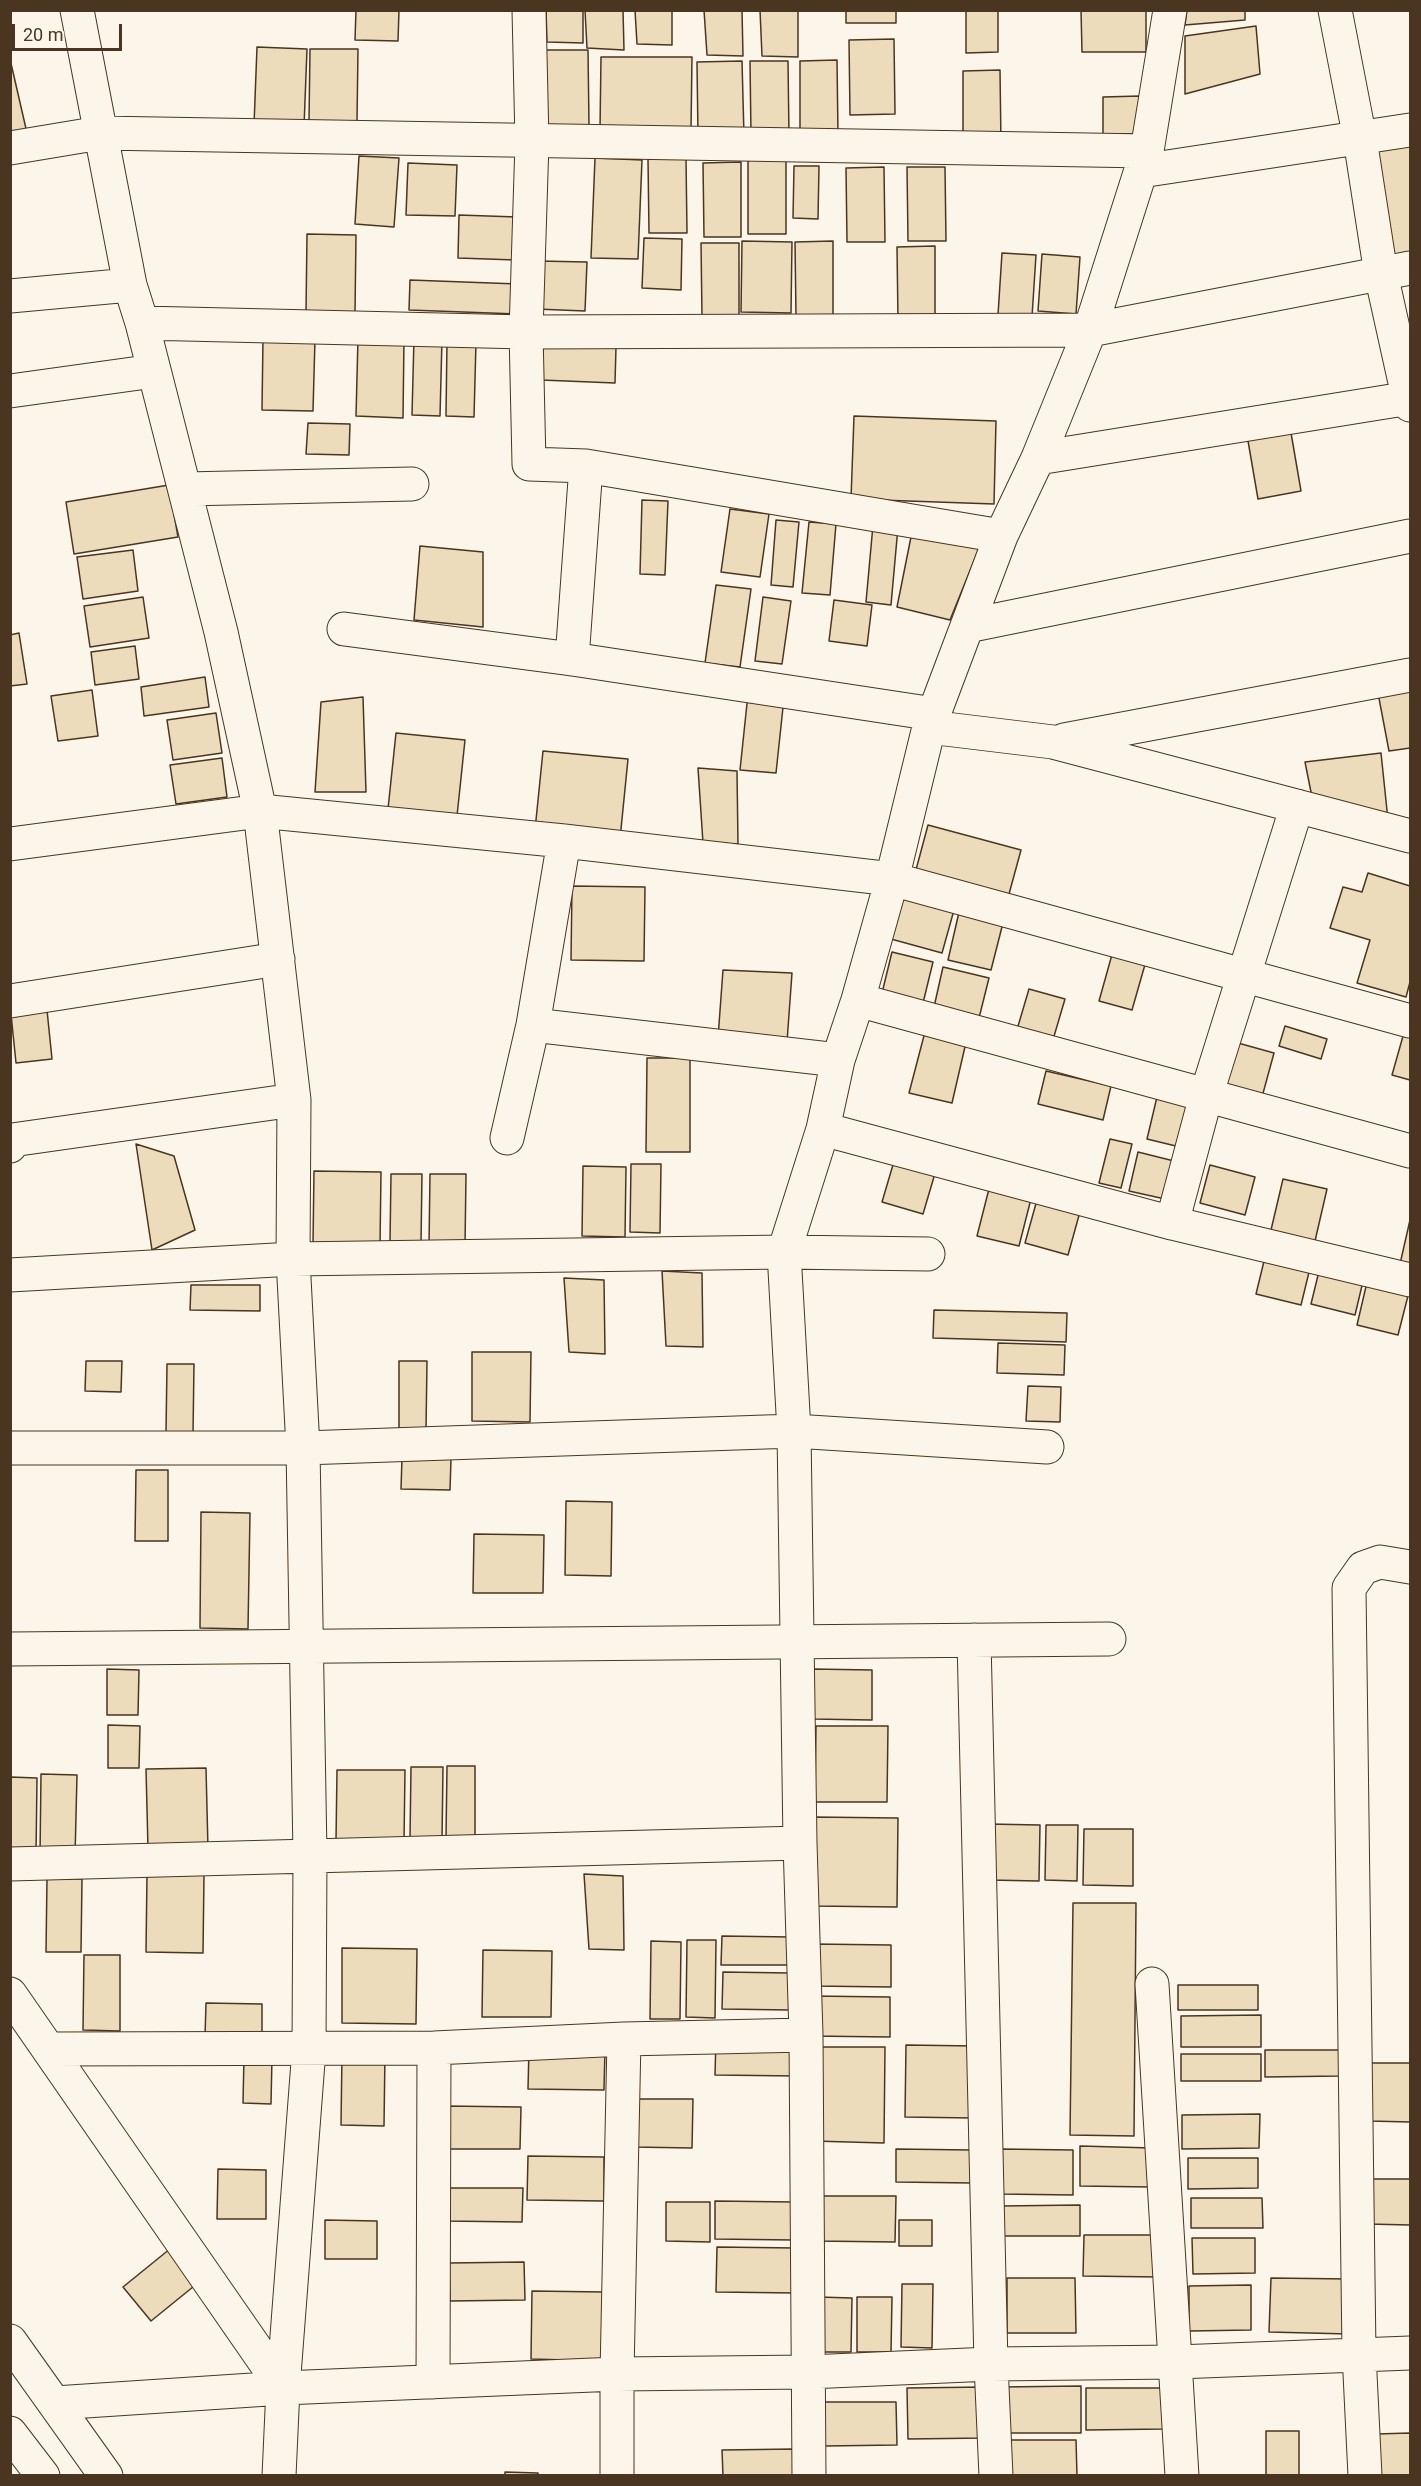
<!DOCTYPE html>
<style>
body{margin:0}
#map{position:relative;width:1421px;height:2486px;overflow:hidden;background:#fbf6e9;font-family:Roboto,sans-serif}
canvas{display:block}
.frame{position:absolute;inset:0;border:12px solid #4a3520;pointer-events:none}
.scale{position:absolute;left:12px;top:24px;width:110px;height:27px;box-sizing:border-box;border:3px solid #4a3520;border-top:0;padding-left:8px;font-size:18px;line-height:21px;white-space:nowrap;color:#4a3520;-webkit-text-stroke:4px #fbf6e9;paint-order:stroke}
</style>
<div id="map">
<canvas width="1421" height="2486"></canvas>
<div class="frame"></div>
<div class="scale">20 m</div>
</div>
<script>
const g = document.querySelector('canvas').getContext('2d');
g.lineJoin = 'round';
function fill(path, color) {
  g.fillStyle = color;
  g.fill(path, 'evenodd');
}
function strokePath(path, color, width, dash) {
  g.strokeStyle = color;
  g.lineWidth = width;
  g.lineCap = dash ? 'butt' : 'round';
  g.setLineDash(dash || []);
  g.stroke(path);
}
const building = new Path2D(`
 M 356,10 L 399,10 L 398,41 L 355,40 Z
 M 546,10 L 583,10 L 583,43 L 547,42 Z
 M 585,10 L 623,10 L 624,50 L 587,48 Z
 M 635,10 L 672,10 L 672,45 L 637,44 Z
 M 704,10 L 742,10 L 743,56 L 707,55 Z
 M 760,10 L 798,10 L 798,57 L 762,56 Z
 M 846,10 L 896,10 L 896,23 L 846,23 Z
 M 966,10 L 998,10 L 998,52 L 966,53 Z
 M 1081,10 L 1146,10 L 1146,52 L 1082,52 Z
 M 1187,10 L 1245,10 L 1245,20 L 1185,25 Z
 M 1256,26 L 1260,74 L 1185,94 L 1185,36 Z
 M 894,39 L 895,114 L 850,115 L 849,40 Z
 M 257,47 L 307,49 L 304,127 L 254,125 Z
 M 310,49 L 358,49 L 357,122 L 309,121 Z
 M 543,50 L 588,50 L 589,125 L 544,126 Z
 M 601,57 L 692,57 L 691,130 L 600,130 Z
 M 10,59 L 27,133 L 10,136 Z
 M 837,60 L 838,135 L 800,135 L 800,61 Z
 M 742,61 L 744,136 L 698,137 L 697,62 Z
 M 750,61 L 788,61 L 789,136 L 751,135 Z
 M 1000,70 L 1001,145 L 963,145 L 963,71 Z
 M 1140,96 L 1141,134 L 1103,134 L 1103,97 Z
 M 1410,140 L 1410,253 L 1389,256 L 1374,144 Z
 M 359,156 L 399,158 L 394,227 L 355,224 Z
 M 595,158 L 642,160 L 638,259 L 591,258 Z
 M 686,158 L 687,233 L 649,233 L 648,159 Z
 M 786,159 L 786,234 L 748,234 L 748,160 Z
 M 741,162 L 741,237 L 704,237 L 703,163 Z
 M 408,163 L 457,165 L 455,216 L 406,215 Z
 M 794,166 L 819,166 L 818,219 L 793,218 Z
 M 884,167 L 885,242 L 847,242 L 846,168 Z
 M 907,167 L 945,167 L 946,241 L 908,241 Z
 M 459,215 L 517,217 L 516,260 L 458,258 Z
 M 307,234 L 356,235 L 355,312 L 306,312 Z
 M 644,238 L 682,239 L 681,290 L 642,288 Z
 M 742,241 L 792,242 L 791,313 L 741,312 Z
 M 833,241 L 833,316 L 796,316 L 795,242 Z
 M 701,243 L 739,243 L 739,317 L 702,317 Z
 M 935,246 L 935,321 L 898,321 L 897,247 Z
 M 1002,253 L 1036,255 L 1032,317 L 998,315 Z
 M 1042,254 L 1080,257 L 1076,314 L 1038,311 Z
 M 538,261 L 587,262 L 585,311 L 536,309 Z
 M 410,280 L 518,284 L 517,314 L 409,310 Z
 M 263,338 L 315,339 L 313,411 L 262,410 Z
 M 358,338 L 404,339 L 403,418 L 356,416 Z
 M 414,338 L 442,339 L 440,416 L 412,415 Z
 M 447,341 L 476,342 L 474,417 L 446,416 Z
 M 543,344 L 616,347 L 615,383 L 541,380 Z
 M 854,416 L 996,421 L 994,504 L 851,499 Z
 M 308,423 L 350,424 L 349,455 L 306,454 Z
 M 1290,427 L 1301,491 L 1258,499 L 1247,435 Z
 M 169,485 L 178,537 L 74,554 L 66,502 Z
 M 642,500 L 668,501 L 665,575 L 640,574 Z
 M 730,509 L 769,514 L 760,577 L 721,572 Z
 M 776,520 L 799,522 L 793,587 L 771,585 Z
 M 809,522 L 836,524 L 830,595 L 802,593 Z
 M 873,525 L 898,527 L 891,605 L 866,602 Z
 M 912,532 L 980,546 L 950,620 L 897,607 Z
 M 420,546 L 483,552 L 483,627 L 414,620 Z
 M 133,550 L 138,591 L 83,599 L 77,557 Z
 M 716,585 L 751,589 L 740,667 L 705,663 Z
 M 143,597 L 149,638 L 90,647 L 84,606 Z
 M 763,597 L 791,601 L 782,664 L 755,661 Z
 M 834,600 L 872,605 L 867,646 L 829,641 Z
 M 19,633 L 27,684 L 10,686 L 10,635 Z
 M 135,646 L 139,679 L 95,685 L 91,652 Z
 M 205,677 L 209,707 L 144,716 L 141,687 Z
 M 1410,687 L 1410,748 L 1389,751 L 1378,693 Z
 M 92,690 L 98,736 L 58,741 L 51,696 Z
 M 748,694 L 784,698 L 776,773 L 740,770 Z
 M 363,697 L 366,792 L 315,792 L 321,702 Z
 M 216,713 L 222,753 L 173,760 L 167,720 Z
 M 396,733 L 465,740 L 457,816 L 388,809 Z
 M 543,751 L 628,759 L 620,839 L 535,830 Z
 M 1381,753 L 1388,820 L 1312,797 L 1305,762 Z
 M 222,758 L 227,797 L 176,804 L 170,765 Z
 M 698,768 L 737,771 L 738,844 L 703,843 Z
 M 928,825 L 1021,850 L 1006,905 L 913,881 Z
 M 1368,873 L 1410,886 L 1410,982 L 1406,997 L 1357,983 L 1370,940 L 1330,928 L 1343,887 L 1362,892 Z
 M 572,886 L 645,887 L 644,961 L 571,960 Z
 M 905,890 L 956,903 L 942,953 L 891,939 Z
 M 960,908 L 1004,919 L 991,970 L 948,960 Z
 M 1113,951 L 1146,961 L 1132,1010 L 1099,1001 Z
 M 892,952 L 933,962 L 923,1003 L 882,993 Z
 M 943,967 L 989,978 L 979,1018 L 934,1007 Z
 M 723,970 L 792,973 L 787,1042 L 718,1038 Z
 M 1029,989 L 1065,999 L 1052,1043 L 1016,1033 Z
 M 47,1010 L 52,1059 L 16,1063 L 11,1014 Z
 M 1285,1026 L 1327,1039 L 1321,1059 L 1279,1046 Z
 M 926,1028 L 967,1038 L 952,1103 L 909,1093 Z
 M 1405,1029 L 1410,1031 L 1410,1080 L 1392,1075 Z
 M 1238,1043 L 1274,1053 L 1262,1097 L 1226,1087 Z
 M 647,1058 L 690,1058 L 690,1152 L 646,1152 Z
 M 1046,1071 L 1111,1086 L 1103,1120 L 1038,1104 Z
 M 1157,1097 L 1191,1104 L 1180,1147 L 1147,1139 Z
 M 1110,1139 L 1132,1144 L 1121,1188 L 1099,1183 Z
 M 136,1144 L 174,1156 L 195,1230 L 152,1250 Z
 M 1138,1152 L 1174,1161 L 1165,1199 L 1129,1191 Z
 M 895,1158 L 936,1170 L 923,1214 L 882,1202 Z
 M 631,1164 L 661,1164 L 660,1233 L 630,1232 Z
 M 1210,1165 L 1255,1177 L 1245,1215 L 1200,1203 Z
 M 583,1166 L 626,1167 L 625,1237 L 582,1236 Z
 M 314,1171 L 381,1172 L 380,1245 L 313,1244 Z
 M 391,1174 L 422,1174 L 421,1243 L 390,1242 Z
 M 430,1174 L 466,1174 L 465,1247 L 429,1246 Z
 M 1283,1179 L 1327,1189 L 1315,1241 L 1271,1230 Z
 M 991,1181 L 1033,1191 L 1019,1246 L 977,1236 Z
 M 1040,1189 L 1083,1201 L 1068,1255 L 1025,1243 Z
 M 1410,1220 L 1410,1267 L 1400,1264 Z
 M 1266,1253 L 1311,1264 L 1301,1305 L 1256,1294 Z
 M 1321,1263 L 1365,1273 L 1355,1315 L 1311,1304 Z
 M 662,1271 L 702,1273 L 703,1347 L 666,1346 Z
 M 564,1278 L 604,1280 L 605,1354 L 569,1352 Z
 M 1368,1278 L 1410,1288 L 1398,1335 L 1357,1325 Z
 M 191,1285 L 260,1285 L 260,1311 L 190,1310 Z
 M 934,1310 L 1067,1313 L 1066,1342 L 933,1338 Z
 M 998,1343 L 1065,1345 L 1064,1375 L 997,1373 Z
 M 472,1352 L 531,1352 L 530,1422 L 472,1421 Z
 M 86,1361 L 122,1361 L 121,1392 L 85,1391 Z
 M 399,1361 L 427,1361 L 426,1430 L 399,1429 Z
 M 167,1364 L 194,1364 L 193,1434 L 166,1433 Z
 M 1028,1386 L 1061,1387 L 1060,1422 L 1026,1421 Z
 M 402,1458 L 451,1459 L 450,1490 L 401,1489 Z
 M 136,1470 L 168,1470 L 168,1541 L 135,1541 Z
 M 566,1501 L 612,1502 L 611,1576 L 565,1575 Z
 M 201,1512 L 250,1513 L 248,1629 L 200,1628 Z
 M 474,1534 L 544,1535 L 543,1593 L 473,1593 Z
 M 107,1669 L 139,1670 L 138,1715 L 107,1715 Z
 M 812,1669 L 872,1670 L 872,1720 L 812,1719 Z
 M 108,1725 L 140,1726 L 139,1768 L 108,1768 Z
 M 816,1726 L 888,1726 L 887,1802 L 815,1802 Z
 M 447,1766 L 475,1766 L 475,1838 L 446,1838 Z
 M 411,1767 L 443,1767 L 442,1840 L 410,1839 Z
 M 206,1768 L 208,1849 L 148,1849 L 146,1769 Z
 M 337,1770 L 405,1770 L 404,1842 L 336,1841 Z
 M 41,1774 L 77,1775 L 75,1857 L 40,1856 Z
 M 10,1777 L 37,1778 L 36,1855 L 10,1854 Z
 M 813,1817 L 898,1818 L 897,1907 L 813,1906 Z
 M 988,1824 L 1040,1825 L 1039,1881 L 988,1880 Z
 M 1046,1825 L 1078,1825 L 1077,1881 L 1045,1880 Z
 M 1084,1829 L 1133,1829 L 1133,1886 L 1083,1885 Z
 M 147,1874 L 204,1875 L 203,1953 L 146,1952 Z
 M 584,1874 L 623,1876 L 624,1950 L 589,1949 Z
 M 47,1878 L 82,1879 L 81,1952 L 46,1952 Z
 M 1073,1903 L 1136,1903 L 1134,2136 L 1070,2135 Z
 M 722,1936 L 791,1937 L 790,1965 L 721,1965 Z
 M 687,1940 L 716,1940 L 715,2018 L 686,2017 Z
 M 651,1941 L 681,1942 L 680,2019 L 650,2019 Z
 M 813,1944 L 891,1945 L 891,1987 L 813,1986 Z
 M 342,1948 L 417,1949 L 416,2024 L 342,2023 Z
 M 483,1950 L 552,1951 L 551,2017 L 482,2017 Z
 M 84,1955 L 120,1955 L 120,2031 L 83,2030 Z
 M 723,1972 L 790,1973 L 790,2010 L 722,2009 Z
 M 1178,1985 L 1258,1985 L 1258,2010 L 1178,2010 Z
 M 811,1996 L 890,1997 L 890,2037 L 810,2036 Z
 M 206,2003 L 262,2004 L 262,2038 L 205,2037 Z
 M 1261,2015 L 1261,2047 L 1181,2047 L 1181,2016 Z
 M 716,2038 L 798,2039 L 797,2076 L 715,2075 Z
 M 906,2045 L 974,2046 L 973,2118 L 905,2117 Z
 M 815,2047 L 885,2047 L 884,2143 L 813,2141 Z
 M 529,2048 L 605,2049 L 604,2090 L 528,2089 Z
 M 1265,2050 L 1341,2050 L 1341,2076 L 1265,2077 Z
 M 342,2053 L 385,2053 L 384,2126 L 341,2125 Z
 M 1181,2054 L 1261,2054 L 1261,2081 L 1181,2081 Z
 M 244,2057 L 272,2057 L 271,2104 L 243,2103 Z
 M 1369,2063 L 1410,2063 L 1410,2122 L 1369,2121 Z
 M 633,2099 L 693,2099 L 692,2148 L 633,2147 Z
 M 446,2106 L 521,2107 L 520,2149 L 445,2149 Z
 M 1260,2114 L 1259,2148 L 1182,2149 L 1182,2115 Z
 M 1080,2146 L 1152,2148 L 1151,2187 L 1080,2186 Z
 M 896,2149 L 972,2150 L 972,2183 L 896,2182 Z
 M 1000,2149 L 1073,2150 L 1073,2195 L 1000,2194 Z
 M 528,2156 L 604,2157 L 604,2201 L 527,2200 Z
 M 1188,2158 L 1258,2158 L 1258,2188 L 1188,2189 Z
 M 218,2169 L 266,2170 L 266,2219 L 217,2219 Z
 M 1368,2179 L 1410,2179 L 1410,2225 L 1367,2224 Z
 M 446,2188 L 523,2188 L 522,2222 L 445,2221 Z
 M 817,2196 L 896,2196 L 895,2242 L 816,2241 Z
 M 1191,2198 L 1262,2198 L 1263,2228 L 1191,2228 Z
 M 715,2201 L 794,2202 L 793,2240 L 715,2239 Z
 M 666,2202 L 710,2202 L 710,2242 L 666,2241 Z
 M 1080,2205 L 1080,2236 L 1001,2236 L 1001,2206 Z
 M 325,2220 L 377,2221 L 377,2259 L 325,2259 Z
 M 899,2220 L 932,2220 L 932,2246 L 899,2246 Z
 M 1084,2235 L 1160,2235 L 1160,2277 L 1083,2276 Z
 M 1192,2238 L 1255,2238 L 1255,2273 L 1193,2274 Z
 M 176,2244 L 204,2278 L 151,2321 L 123,2287 Z
 M 717,2247 L 796,2248 L 796,2293 L 716,2292 Z
 M 524,2262 L 525,2300 L 450,2301 L 449,2263 Z
 M 1007,2278 L 1075,2278 L 1076,2333 L 1007,2333 Z
 M 1271,2278 L 1349,2279 L 1349,2334 L 1269,2332 Z
 M 902,2284 L 933,2284 L 932,2348 L 901,2347 Z
 M 1251,2285 L 1251,2330 L 1189,2331 L 1189,2286 Z
 M 532,2291 L 604,2292 L 602,2361 L 531,2359 Z
 M 818,2297 L 852,2298 L 851,2352 L 818,2352 Z
 M 857,2297 L 892,2297 L 891,2352 L 857,2352 Z
 M 1081,2386 L 1081,2433 L 1001,2433 L 1001,2387 Z
 M 984,2387 L 985,2438 L 908,2439 L 907,2388 Z
 M 1086,2388 L 1164,2388 L 1164,2429 L 1086,2430 Z
 M 825,2402 L 896,2402 L 897,2445 L 825,2446 Z
 M 1266,2431 L 1299,2431 L 1299,2476 L 1266,2476 Z
 M 1410,2433 L 1410,2476 L 1377,2476 L 1376,2434 Z
 M 1009,2440 L 1076,2440 L 1077,2476 L 1009,2476 Z
 M 795,2449 L 795,2476 L 723,2476 L 722,2450 Z
 M 505,2472 L 538,2473 L 538,2476 L 505,2476 Z`);
fill(building, '#ecdcbc');
strokePath(building, '#4a3520', 1.5);
const minor = new Path2D(`
 M 77,10 L 130,285 L 142,323 L 221,632 L 260,811 L 294,1100 L 293,1259 L 303,1448 L 310,1855 L 309,2049 L 283,2388 L 279,2476
 M 529,10 L 532,142 L 526,332 L 529,464 L 586,466 L 1001,536
 M 1335,10 L 1360,139 L 1381,274 L 1410,405
 M 10,148 L 100,133 L 1147,151
 M 1141,171 L 1410,130
 M 10,296 L 130,285
 M 142,323 L 526,332 L 1090,330 L 1410,268
 M 10,391 L 154,371
 M 1038,458 L 1410,398
 M 185,489 L 412,484
 M 967,626 L 1410,536
 M 344,629 L 572,659 L 934,714
 M 572,659 L 586,466
 M 929,727 L 1053,742 L 1410,836
 M 1064,740 L 1410,675
 M 10,844 L 260,811 L 564,841 L 892,879 L 1410,1021
 M 858,1000 L 1410,1151
 M 10,1001 L 278,959
 M 533,1025 L 564,841
 M 823,1129 L 1172,1223 L 1410,1280
 M 507,1138 L 533,1025 L 838,1060
 M 10,1146 L 12,1140 L 294,1100
 M 1172,1223 L 1206,1096 L 1297,806
 M 10,1275 L 293,1259 L 784,1252 L 928,1254
 M 10,1448 L 303,1448 L 794,1431 L 1047,1447
 M 974,1640 L 991,2364 L 996,2476
 M 10,1649 L 1109,1639
 M 10,1864 L 800,1843
 M 1152,1984 L 1182,2476
 M 10,1994 L 283,2388
 M 50,2049 L 434,2048 L 624,2039 L 806,2035
 M 10,2341 L 106,2476
 M 433,2382 L 434,2048
 M 55,2403 L 283,2388 L 617,2374 L 808,2372 L 991,2364 L 1177,2362 L 1410,2353
 M 10,2433 L 43,2476
 M 617,2476 L 617,2374 L 624,2039
 M 809,2476 L 806,2035 L 800,1843 L 794,1431 L 784,1252 L 823,1129 L 838,1060 L 858,1000 L 892,879 L 929,727 L 1001,536 L 1038,458 L 1090,330 L 1147,151 L 1170,10
 M 1365,2476 L 1359,2353 L 1349,1588 L 1363,1568 L 1380,1562 L 1410,1567`);
strokePath(minor, '#4a3520', 35);
strokePath(minor, '#fbf6e9', 33);
</script>
